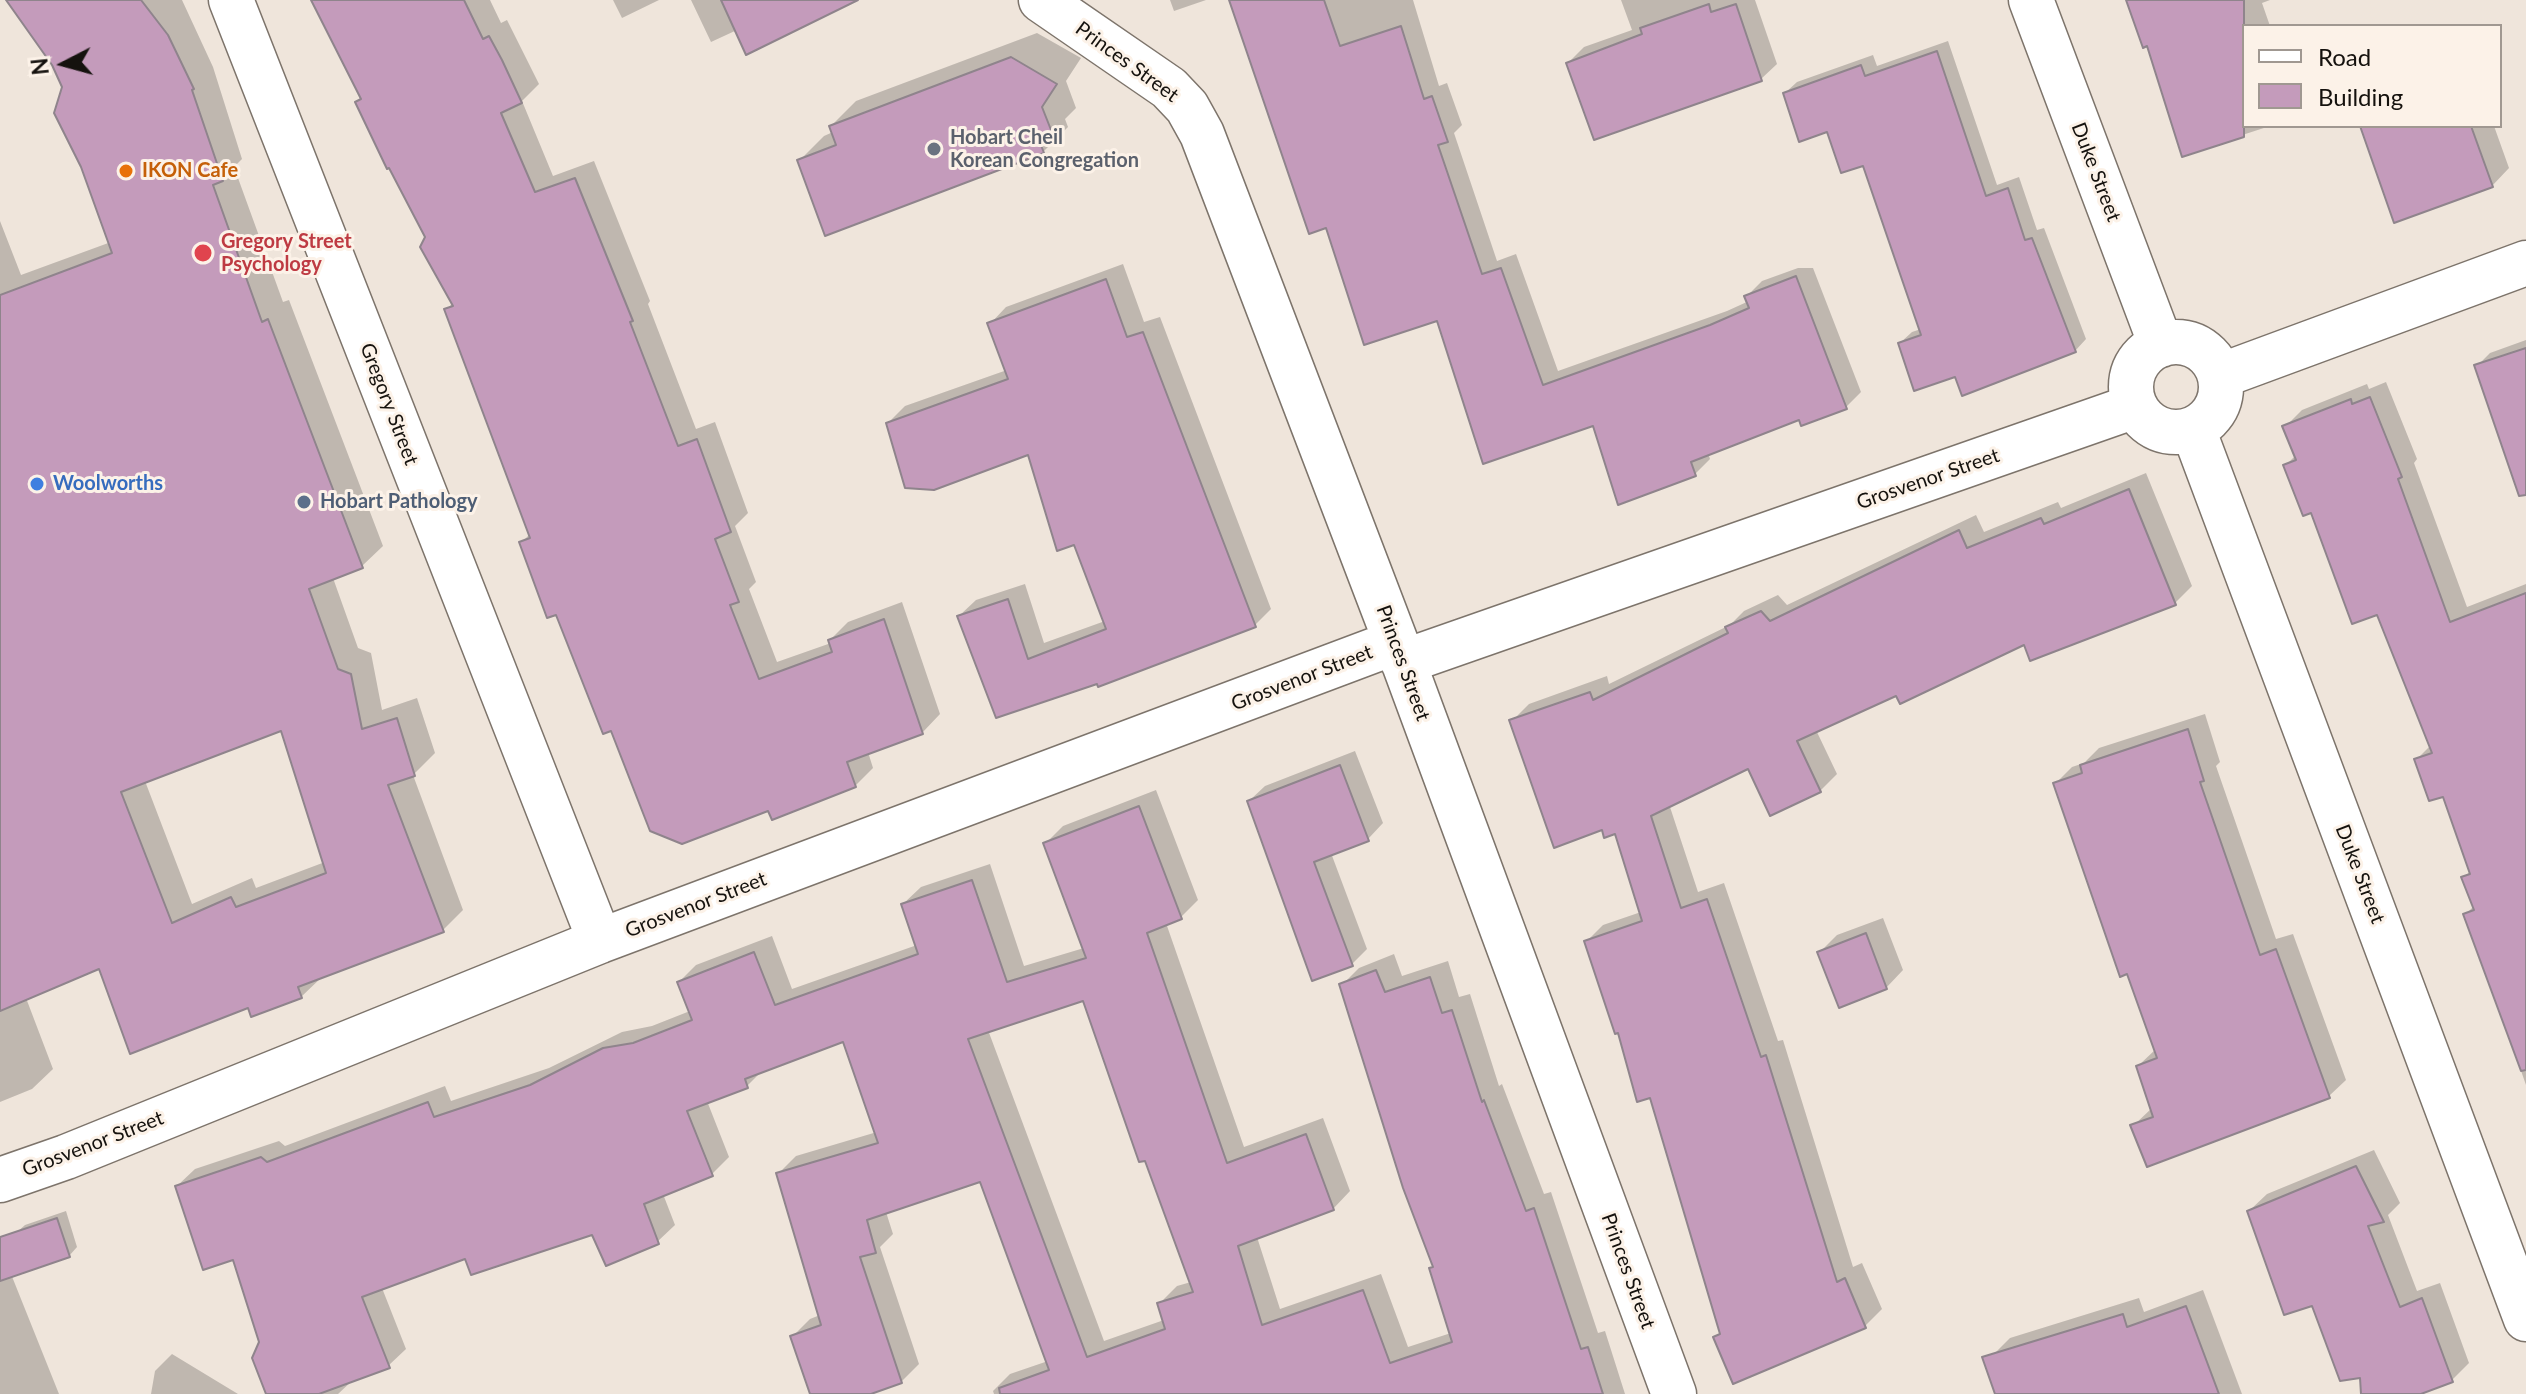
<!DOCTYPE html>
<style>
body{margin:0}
#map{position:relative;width:2526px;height:1394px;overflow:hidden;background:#efe5db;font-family:Lato,sans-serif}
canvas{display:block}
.legend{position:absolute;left:2242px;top:24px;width:260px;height:104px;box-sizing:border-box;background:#fcf2e8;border:2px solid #a09891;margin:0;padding:10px 14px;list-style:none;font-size:24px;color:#15120e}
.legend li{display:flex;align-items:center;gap:16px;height:40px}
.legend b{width:40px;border:2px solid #a09891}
.north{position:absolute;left:24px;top:24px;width:80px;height:80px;-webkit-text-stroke:6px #fcf2e8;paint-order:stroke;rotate:264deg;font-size:22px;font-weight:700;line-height:32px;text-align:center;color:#15120e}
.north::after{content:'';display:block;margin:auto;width:28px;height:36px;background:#15120e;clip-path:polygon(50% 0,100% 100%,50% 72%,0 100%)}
</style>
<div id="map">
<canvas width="2526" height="1394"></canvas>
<ul class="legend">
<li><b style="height:10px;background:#fff"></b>Road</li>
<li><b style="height:22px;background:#c49bbb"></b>Building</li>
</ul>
<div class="north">N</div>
</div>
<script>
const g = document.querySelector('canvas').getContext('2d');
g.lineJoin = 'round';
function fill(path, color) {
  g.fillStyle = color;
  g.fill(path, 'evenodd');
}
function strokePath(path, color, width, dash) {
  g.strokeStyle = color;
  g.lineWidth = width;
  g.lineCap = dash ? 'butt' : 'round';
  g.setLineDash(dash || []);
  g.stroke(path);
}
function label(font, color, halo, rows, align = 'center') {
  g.font = font + ' Lato,sans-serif';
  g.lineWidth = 6;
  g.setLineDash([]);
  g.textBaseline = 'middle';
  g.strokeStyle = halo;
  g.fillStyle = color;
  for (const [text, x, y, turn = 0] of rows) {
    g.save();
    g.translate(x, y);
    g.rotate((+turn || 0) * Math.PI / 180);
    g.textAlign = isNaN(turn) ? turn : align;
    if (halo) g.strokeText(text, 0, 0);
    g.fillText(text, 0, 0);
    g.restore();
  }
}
fill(new Path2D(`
 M 7,0 L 182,0 L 213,67 L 242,159 L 234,167 L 283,302 L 289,300 L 383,546 L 362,566 L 333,578 L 358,648 L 371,653 L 382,710 L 417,698 L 435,753 L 413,775 L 463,910 L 443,930 L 323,976 L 301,997 L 249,1006 L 100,967 L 26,998 L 53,1069 L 32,1089 L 0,1102 L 0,221 L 21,275 L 111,242 L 64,87 L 53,64 ZM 282,729 L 325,862 L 256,888 L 252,878 L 192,904 L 145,781 Z
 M 323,0 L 490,0 L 501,23 L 507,20 L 539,84 L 522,101 L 553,176 L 594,161 L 650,301 L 648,304 L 696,429 L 715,422 L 748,513 L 735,526 L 756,582 L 749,589 L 777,662 L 831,643 L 830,640 L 848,622 L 902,602 L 940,714 L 922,733 L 868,752 L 873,768 L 855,786 L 770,808 L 612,728 L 522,542 L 530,534 L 446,310 L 453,303 L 427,237 L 357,103 L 363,97 Z
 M 613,0 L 659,0 L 622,18 Z
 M 691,0 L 836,0 L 737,30 L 711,42 Z
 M 1170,0 L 1206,0 L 1174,11 Z
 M 1231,0 L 1413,0 L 1439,86 L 1447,83 L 1462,125 L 1454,133 L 1497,261 L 1516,254 L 1558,371 L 1727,311 L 1749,301 L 1747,296 L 1762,281 L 1798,268 L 1813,268 L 1861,392 L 1846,407 L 1802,424 L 1800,418 L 1708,453 L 1710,459 L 1695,474 L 1594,424 L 1438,319 L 1327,226 Z
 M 1621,0 L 1755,0 L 1777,64 L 1761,79 L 1568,63 L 1584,47 L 1632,30 Z
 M 2128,0 L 2270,0 L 2262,3 L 2270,26 L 2244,26 L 2244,126 L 2270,126 L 2184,154 L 2148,44 Z
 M 1037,33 L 1081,58 L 1066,81 L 1076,108 L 1065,119 L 1068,127 L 1043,152 L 799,161 L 824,136 L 833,132 L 831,126 L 856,101 Z
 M 1948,41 L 1997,185 L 2019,177 L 2037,230 L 2044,228 L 2086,339 L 2075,351 L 1956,374 L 1900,343 L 1912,332 L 1921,329 L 1865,163 L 1785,93 L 1797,82 L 1873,55 L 1877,66 Z
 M 2362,126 L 2494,126 L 2509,168 L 2492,186 Z
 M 1123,264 L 1144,322 L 1160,317 L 1271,609 L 1255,625 L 997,716 L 959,616 L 976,600 L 1025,584 L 1044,643 L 1105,621 L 1075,543 L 1029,453 L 888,423 L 905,406 L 1007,370 L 990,324 L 1006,307 Z
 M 2526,340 L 2526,477 L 2477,366 L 2490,353 Z
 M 2386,382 L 2417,459 L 2414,463 L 2467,607 L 2526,584 L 2526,1085 L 2466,914 L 2475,905 L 2464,878 L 2471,870 L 2444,794 L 2416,760 L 2431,745 L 2379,612 L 2285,466 L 2296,455 L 2285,427 L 2302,410 L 2367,384 L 2369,389 Z
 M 2146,473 L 2192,586 L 2175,603 L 2031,658 L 2025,642 L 1897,694 L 1816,730 L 1837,774 L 1820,791 L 1748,766 L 1669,804 L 1698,892 L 1724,883 L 1778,1041 L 1783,1040 L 1853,1267 L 1862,1263 L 1882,1309 L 1865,1326 L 1715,1337 L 1721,1332 L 1651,1095 L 1619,1030 L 1586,942 L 1603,925 L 1641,912 L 1616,832 L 1603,828 L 1512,721 L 1529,704 L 1607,676 L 1609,684 L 1730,625 L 1744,611 L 1778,595 L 1787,605 L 1976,515 L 1984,532 L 2058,502 L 2061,508 Z
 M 2205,714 L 2220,762 L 2216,766 L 2276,939 L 2293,934 L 2346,1080 L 2329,1096 L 2133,1126 L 2152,1108 L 2138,1066 L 2156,1049 L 2056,783 L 2072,767 L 2084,763 L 2099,748 Z
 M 1355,751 L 1383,823 L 1368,839 L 1331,853 L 1367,949 L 1352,964 L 1249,801 L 1265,786 Z
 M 1156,790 L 1198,900 L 1181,917 L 1166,923 L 1244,1147 L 1323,1118 L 1350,1191 L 1333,1209 L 1257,1237 L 1280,1309 L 1381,1274 L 1408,1347 L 1451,1333 L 1431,1269 L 1434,1265 L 1342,985 L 1359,968 L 1394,954 L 1402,976 L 1448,961 L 1459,997 L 1470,994 L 1499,1086 L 1502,1084 L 1544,1194 L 1551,1192 L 1598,1333 L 1605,1331 L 1625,1394 L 994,1394 L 993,1391 L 1010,1374 L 1048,1361 L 981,1179 L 886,1212 L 893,1234 L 880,1247 L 919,1364 L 901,1382 L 864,1394 L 812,1394 L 793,1336 L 810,1319 L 820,1315 L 778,1174 L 796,1156 L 877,1132 L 844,1040 L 763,1070 L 747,1086 L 707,1101 L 729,1157 L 712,1174 L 663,1194 L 675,1225 L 657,1242 L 594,1232 L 466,1256 L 382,1288 L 406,1349 L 388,1366 L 354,1379 L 338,1394 L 269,1394 L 261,1342 L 234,1258 L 177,1186 L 195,1169 L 279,1141 L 285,1146 L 445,1086 L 451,1101 L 549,1068 L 622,1032 L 652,1026 L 690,1011 L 679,982 L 696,965 L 772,936 L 792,989 L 917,945 L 903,904 L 921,887 L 990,864 L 1024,966 L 1084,948 L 1045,844 L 1063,826 ZM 1084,998 L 1191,1282 L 1177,1286 L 1159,1304 L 1164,1320 L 1104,1341 L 988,1030 Z
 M 1883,918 L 1903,970 L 1886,988 L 1819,953 L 1837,935 Z
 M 2374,1150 L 2400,1203 L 2388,1215 L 2417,1291 L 2440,1283 L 2469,1363 L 2452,1380 L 2415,1394 L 2363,1394 L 2361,1376 L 2249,1211 L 2267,1194 Z
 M 66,1211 L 77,1247 L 69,1256 L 16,1233 L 25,1225 Z
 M 9,1269 L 59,1394 L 0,1394 L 0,1272 Z
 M 2203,1290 L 2242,1394 L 2006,1394 L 1993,1355 L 2010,1338 L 2139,1298 L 2144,1312 Z
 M 172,1354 L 238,1394 L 151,1394 L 155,1371 Z`), '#0003');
const building = new Path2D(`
 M 6,0 L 141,0 L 168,35 L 194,89 L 192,90 L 223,181 L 213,185 L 262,322 L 268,319 L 363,568 L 309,589 L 338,669 L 351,674 L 362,729 L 397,718 L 415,776 L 388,785 L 444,932 L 298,987 L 302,998 L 251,1017 L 248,1008 L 130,1054 L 99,969 L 0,1011 L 0,295 L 112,253 L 81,167 L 54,113 L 62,87 L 52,65 ZM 281,731 L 326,873 L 236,907 L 231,897 L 172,923 L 121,792 Z
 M 311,0 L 464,0 L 483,39 L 489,36 L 502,60 L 522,103 L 501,113 L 535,192 L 575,178 L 633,321 L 630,322 L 678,446 L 697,439 L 731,532 L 715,539 L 739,602 L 730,605 L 759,679 L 832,652 L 828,640 L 884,619 L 923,734 L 847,762 L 856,787 L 772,820 L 768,811 L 682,844 L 650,831 L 611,731 L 603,734 L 556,615 L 547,618 L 519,542 L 530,538 L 444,309 L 453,306 L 420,247 L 425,237 L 389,168 L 387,169 L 355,102 L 361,99 Z
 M 721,0 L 858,0 L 746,55 Z
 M 1229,0 L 1324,0 L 1340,46 L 1401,26 L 1424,99 L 1432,96 L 1448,142 L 1438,145 L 1482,274 L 1501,268 L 1543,385 L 1710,325 L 1749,308 L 1744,296 L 1796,276 L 1847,409 L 1801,426 L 1799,420 L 1691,462 L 1696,476 L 1618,505 L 1593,426 L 1483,464 L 1437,321 L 1364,345 L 1326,228 L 1309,234 Z
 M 2126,0 L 2244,0 L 2244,137 L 2182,157 L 2147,46 L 2143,48 Z
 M 1709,4 L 1711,12 L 1736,4 L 1762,81 L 1594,140 L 1566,63 L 1642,34 L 1640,28 Z
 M 1937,51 L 1986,196 L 2008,188 L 2025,240 L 2032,238 L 2076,352 L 1962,396 L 1955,377 L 1914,391 L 1898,343 L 1921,335 L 1863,166 L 1841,173 L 1827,132 L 1799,142 L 1783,93 L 1861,65 L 1865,76 Z
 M 1011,57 L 1057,84 L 1042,107 L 1053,135 L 1039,140 L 1044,153 L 825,236 L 797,160 L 836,145 L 829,126 Z
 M 2360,126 L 2471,126 L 2493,187 L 2394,223 Z
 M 1106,279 L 1127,337 L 1143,332 L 1256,627 L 1098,687 L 1097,684 L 996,718 L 957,616 L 1008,599 L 1028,659 L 1106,629 L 1074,545 L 1057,551 L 1028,455 L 934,490 L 905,488 L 886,423 L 1008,379 L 987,323 Z
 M 2526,348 L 2526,495 L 2519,496 L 2474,365 Z
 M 2370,397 L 2402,477 L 2398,479 L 2450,622 L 2526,593 L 2526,1070 L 2521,1071 L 2463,914 L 2474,910 L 2461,877 L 2470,874 L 2443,797 L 2429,801 L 2414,759 L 2432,753 L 2377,615 L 2352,624 L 2311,513 L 2303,516 L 2283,465 L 2296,460 L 2282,426 L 2351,399 L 2352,404 Z
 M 2129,489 L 2176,605 L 2030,661 L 2024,645 L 1900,704 L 1896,696 L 1797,741 L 1821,792 L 1770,816 L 1748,769 L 1651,816 L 1681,908 L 1707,899 L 1761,1057 L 1766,1055 L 1837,1282 L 1845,1278 L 1866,1328 L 1733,1384 L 1713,1337 L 1720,1334 L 1650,1098 L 1637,1102 L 1618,1033 L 1615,1034 L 1584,941 L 1642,921 L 1615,834 L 1604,838 L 1602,830 L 1554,848 L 1509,720 L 1590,692 L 1593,700 L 1728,633 L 1725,627 L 1761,611 L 1770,621 L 1959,530 L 1967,548 L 2041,518 L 2044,524 Z
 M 2188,729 L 2204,781 L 2200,782 L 2260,955 L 2276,949 L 2330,1098 L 2147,1167 L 2130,1125 L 2153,1117 L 2136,1066 L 2157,1058 L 2127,974 L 2120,977 L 2053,783 L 2082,773 L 2080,765 Z
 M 1340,765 L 1369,841 L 1314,862 L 1353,966 L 1312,981 L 1247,801 Z
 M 1139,806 L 1182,919 L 1147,933 L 1227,1163 L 1306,1134 L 1334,1210 L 1238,1246 L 1262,1325 L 1363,1290 L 1390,1363 L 1452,1342 L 1429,1268 L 1433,1267 L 1403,1188 L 1339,984 L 1376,970 L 1385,992 L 1430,977 L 1442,1013 L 1452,1010 L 1482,1102 L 1484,1100 L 1526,1211 L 1534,1208 L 1581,1349 L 1588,1347 L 1603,1394 L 1000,1394 L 999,1388 L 1049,1370 L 980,1182 L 867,1220 L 876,1253 L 860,1257 L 902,1383 L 871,1394 L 810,1394 L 790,1336 L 821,1325 L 776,1173 L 878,1143 L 843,1042 L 745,1079 L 748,1088 L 687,1111 L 713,1176 L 644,1204 L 659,1244 L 606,1266 L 592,1235 L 471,1275 L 465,1259 L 362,1297 L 390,1368 L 319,1394 L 266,1394 L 252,1358 L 259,1342 L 233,1260 L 203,1270 L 175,1186 L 261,1157 L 267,1162 L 428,1102 L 434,1117 L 530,1085 L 603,1048 L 633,1043 L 692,1020 L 677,982 L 754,952 L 775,1005 L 918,954 L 901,904 L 972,880 L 1007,982 L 1086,958 L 1043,843 ZM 1083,1001 L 1139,1162 L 1145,1161 L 1193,1292 L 1157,1303 L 1165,1329 L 1087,1357 L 968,1039 Z
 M 1866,933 L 1887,989 L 1839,1008 L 1817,952 Z
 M 2356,1166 L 2384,1222 L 2368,1226 L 2400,1307 L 2422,1298 L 2453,1382 L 2421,1394 L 2361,1394 L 2360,1378 L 2340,1381 L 2312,1306 L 2284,1315 L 2247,1211 Z
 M 57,1218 L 70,1257 L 0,1281 L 0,1237 Z
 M 2186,1306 L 2219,1394 L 1995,1394 L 1982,1357 L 2123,1314 L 2127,1327 Z`);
fill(building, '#c49bbb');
strokePath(building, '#8f848c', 2);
const minor = new Path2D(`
 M 231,0 L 600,941
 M 1041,0 L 1169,88 L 1187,107 L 1202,134 L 1396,642 L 1674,1394
 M 2031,0 L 2161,345
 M2131 387a45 45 0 1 1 90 0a45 45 0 1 1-90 0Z
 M 2220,376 L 2526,263
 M 2193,429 L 2526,1319
 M 1403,662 L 2135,406
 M 0,1180 L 66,1157 L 600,941 L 1396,642`);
strokePath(minor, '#7d746b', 47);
strokePath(minor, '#fff', 44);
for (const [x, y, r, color] of [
 [934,149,8,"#6b7280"],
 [126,171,8,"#e8710a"],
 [203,253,10,"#e0444e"],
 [37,484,8,"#3f7fe0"],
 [304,502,8,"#5c6f8a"]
]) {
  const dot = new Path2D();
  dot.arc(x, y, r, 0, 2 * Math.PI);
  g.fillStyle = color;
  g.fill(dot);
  strokePath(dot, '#fcf2e8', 3);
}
label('20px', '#15120e', '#fcf2e8', [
 ["Princes Street",1127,62,36],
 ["Duke Street",2096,172,69],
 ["Gregory Street",389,404,69],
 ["Grosvenor Street",1928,479,-19],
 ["Princes Street",1403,663,70],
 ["Grosvenor Street",1302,678,-21],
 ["Duke Street",2360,874,69],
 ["Grosvenor Street",696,905,-21],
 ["Grosvenor Street",93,1144,-21],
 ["Princes Street",1628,1271,70]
]);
label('bold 20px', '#5b616d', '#fcf2e8', [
 ["Hobart Cheil",950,138],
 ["Korean Congregation",950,161]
], 'left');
label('bold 20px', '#c56008', '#fcf2e8', [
 ["IKON Cafe",142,171]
], 'left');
label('bold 20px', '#be3a42', '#fcf2e8', [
 ["Gregory Street",221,242],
 ["Psychology",221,265]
], 'left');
label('bold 20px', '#366cbe', '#fcf2e8', [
 ["Woolworths",53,484]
], 'left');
label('bold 20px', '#4e5e75', '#fcf2e8', [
 ["Hobart Pathology",320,502]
], 'left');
</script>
